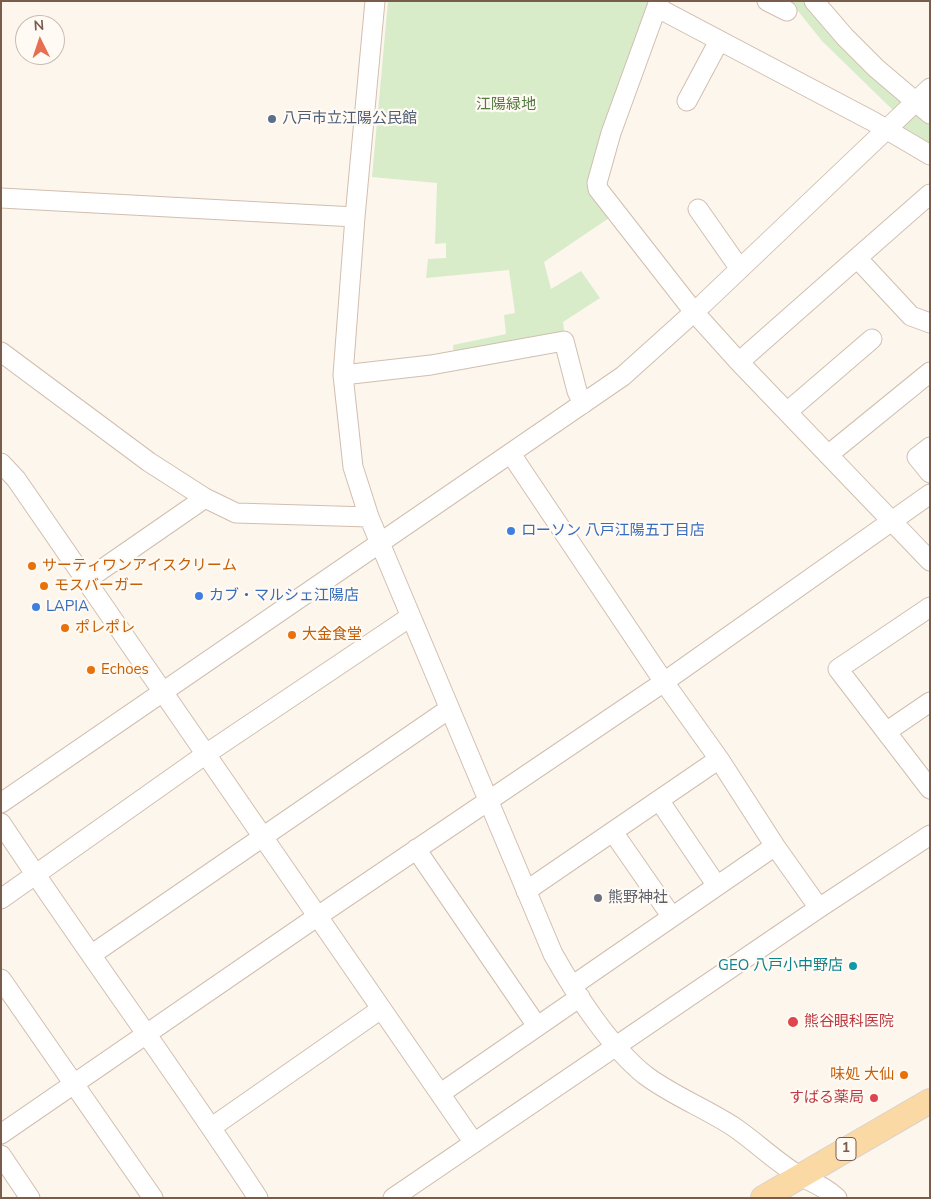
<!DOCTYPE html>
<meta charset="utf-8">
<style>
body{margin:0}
#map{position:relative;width:931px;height:1199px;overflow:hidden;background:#fdf6ec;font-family:"Nunito Sans",sans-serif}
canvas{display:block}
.frame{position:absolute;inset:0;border:2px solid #7a5c4d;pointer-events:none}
.north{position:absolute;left:15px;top:15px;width:50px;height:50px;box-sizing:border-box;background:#fffaf3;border:1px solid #cabbb1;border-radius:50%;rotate:356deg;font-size:14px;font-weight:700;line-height:20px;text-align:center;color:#7a5c4d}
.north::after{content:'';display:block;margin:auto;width:18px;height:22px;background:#e76f51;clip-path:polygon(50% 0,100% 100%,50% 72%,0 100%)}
</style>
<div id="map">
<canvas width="931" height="1199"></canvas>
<div class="frame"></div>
<div class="north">N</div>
</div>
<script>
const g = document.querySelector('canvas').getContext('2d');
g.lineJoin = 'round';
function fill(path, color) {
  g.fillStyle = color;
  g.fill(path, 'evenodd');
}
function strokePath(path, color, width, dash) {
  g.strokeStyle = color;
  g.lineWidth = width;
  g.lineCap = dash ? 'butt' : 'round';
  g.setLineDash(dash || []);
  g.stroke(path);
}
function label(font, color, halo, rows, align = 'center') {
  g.font = font + ' "Nunito Sans","Noto Sans JP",sans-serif';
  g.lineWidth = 4.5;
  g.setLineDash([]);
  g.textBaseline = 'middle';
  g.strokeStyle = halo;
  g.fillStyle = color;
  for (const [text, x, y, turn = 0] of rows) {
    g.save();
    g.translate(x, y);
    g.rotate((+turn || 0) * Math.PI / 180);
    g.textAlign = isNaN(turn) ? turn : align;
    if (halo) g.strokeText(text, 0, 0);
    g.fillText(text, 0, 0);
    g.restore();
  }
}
fill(new Path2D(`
 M 388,1 L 648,1 L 653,3 L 591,182 L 612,216 L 544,262 L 551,289 L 581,271 L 600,298 L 563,322 L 565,337 L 454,356 L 453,345 L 506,334 L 504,315 L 515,313 L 509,270 L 426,278 L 428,259 L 446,258 L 446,243 L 435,244 L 437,183 L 372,177 Z
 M 790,1 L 814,1 L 930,114 L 930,155 L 897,136 L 900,117 L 822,41 Z`), '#d8ecc9');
const minor = new Path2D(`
 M 375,1 L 355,217 L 343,375 L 353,467 L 369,517 L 553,954 C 575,993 610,1047 645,1075 C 673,1096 705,1108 734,1127 C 756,1142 775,1161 798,1175 C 813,1183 824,1186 837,1198
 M 659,1 L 611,133 L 597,183 L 598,189 L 694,312 L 739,362 L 930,561
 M 767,1 L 787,11
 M 814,1 L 845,37 L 876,68 L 930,114
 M 658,8 L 874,122 L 930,155
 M 687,101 L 719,41
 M 930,194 L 857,258 L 911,316 L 930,323
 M 1,198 L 355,217
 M 698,209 L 740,269
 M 1,352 L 149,462 L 205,498 L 236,513 L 369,517
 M 739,362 L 857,258
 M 343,375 L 431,365 L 564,341 L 577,391 L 583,404
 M 787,412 L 872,339
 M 930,447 L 917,457 L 930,473
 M 511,454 L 664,682 L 719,759 L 775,846 L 819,908
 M 828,455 L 930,372
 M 1,463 L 16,479 L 474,1143
 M 85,581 L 205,498
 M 930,607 L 838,669 L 930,789
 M 886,732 L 930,702
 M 659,800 L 717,886
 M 1,803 L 623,376 L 703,304 L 930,88
 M 1,823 C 85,950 175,1071 258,1198
 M 613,832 L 672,917
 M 416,849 L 537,1026
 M 526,891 L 719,759
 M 1,899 L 206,754 L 410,617
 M 91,955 L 449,709
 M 1,979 L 153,1198
 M 572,986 L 775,846
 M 441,1093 L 580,997
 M 212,1127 L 381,1009
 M 1,1134 L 318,916 L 664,682 L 930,494
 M 1,1155 L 30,1198
 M 393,1198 L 819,908 L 930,835`);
const major = new Path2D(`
 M 763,1198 L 930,1101`);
strokePath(minor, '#d1beb0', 21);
strokePath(major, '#dad1cd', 26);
strokePath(minor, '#fff', 19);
strokePath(major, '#fbd9a5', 24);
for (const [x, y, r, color] of [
 [272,119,5,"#5c6f8a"],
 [511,531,5,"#3f7fe0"],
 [32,566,5,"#e8710a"],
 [44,586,5,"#e8710a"],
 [199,596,5,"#3f7fe0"],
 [36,607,5,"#3f7fe0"],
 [65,628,5,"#e8710a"],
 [292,635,5,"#e8710a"],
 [91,670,5,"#e8710a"],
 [598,898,5,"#6b7280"],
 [853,966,5,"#0f9aa8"],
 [793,1022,6,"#e0444e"],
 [904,1075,5,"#e8710a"],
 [874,1098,5,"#e0444e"]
]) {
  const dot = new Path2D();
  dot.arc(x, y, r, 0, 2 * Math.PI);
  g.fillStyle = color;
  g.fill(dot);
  strokePath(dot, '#fffaf3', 2);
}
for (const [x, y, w] of [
 [846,1149,20]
]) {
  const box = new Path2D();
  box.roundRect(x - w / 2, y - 11.5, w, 23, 4);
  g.fillStyle = '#fffaf3';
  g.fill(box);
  strokePath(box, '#7a5c4d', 1);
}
label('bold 14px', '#7a5c4d', null, [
 ["1",846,1149]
]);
label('15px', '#537a41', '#fffaf3', [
 ["江陽緑地",506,105]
]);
label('15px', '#4e5e75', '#fffaf3', [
 ["八戸市立江陽公民館",282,119]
], 'left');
label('15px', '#366cbe', '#fffaf3', [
 ["ローソン 八戸江陽五丁目店",521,531],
 ["カブ・マルシェ江陽店",209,596],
 ["LAPIA",46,607]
], 'left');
label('15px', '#c56008', '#fffaf3', [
 ["サーティワンアイスクリーム",42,566],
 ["モスバーガー",54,586],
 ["ポレポレ",75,628],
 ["大金食堂",302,635],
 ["Echoes",101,670],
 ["味処 大仙",894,1075,"right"]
], 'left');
label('15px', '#5b616d', '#fffaf3', [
 ["熊野神社",608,898]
], 'left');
label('15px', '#0d838f', '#fffaf3', [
 ["GEO 八戸小中野店",843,966]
], 'right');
label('15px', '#be3a42', '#fffaf3', [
 ["熊谷眼科医院",804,1022],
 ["すばる薬局",864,1098,"right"]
], 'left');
</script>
